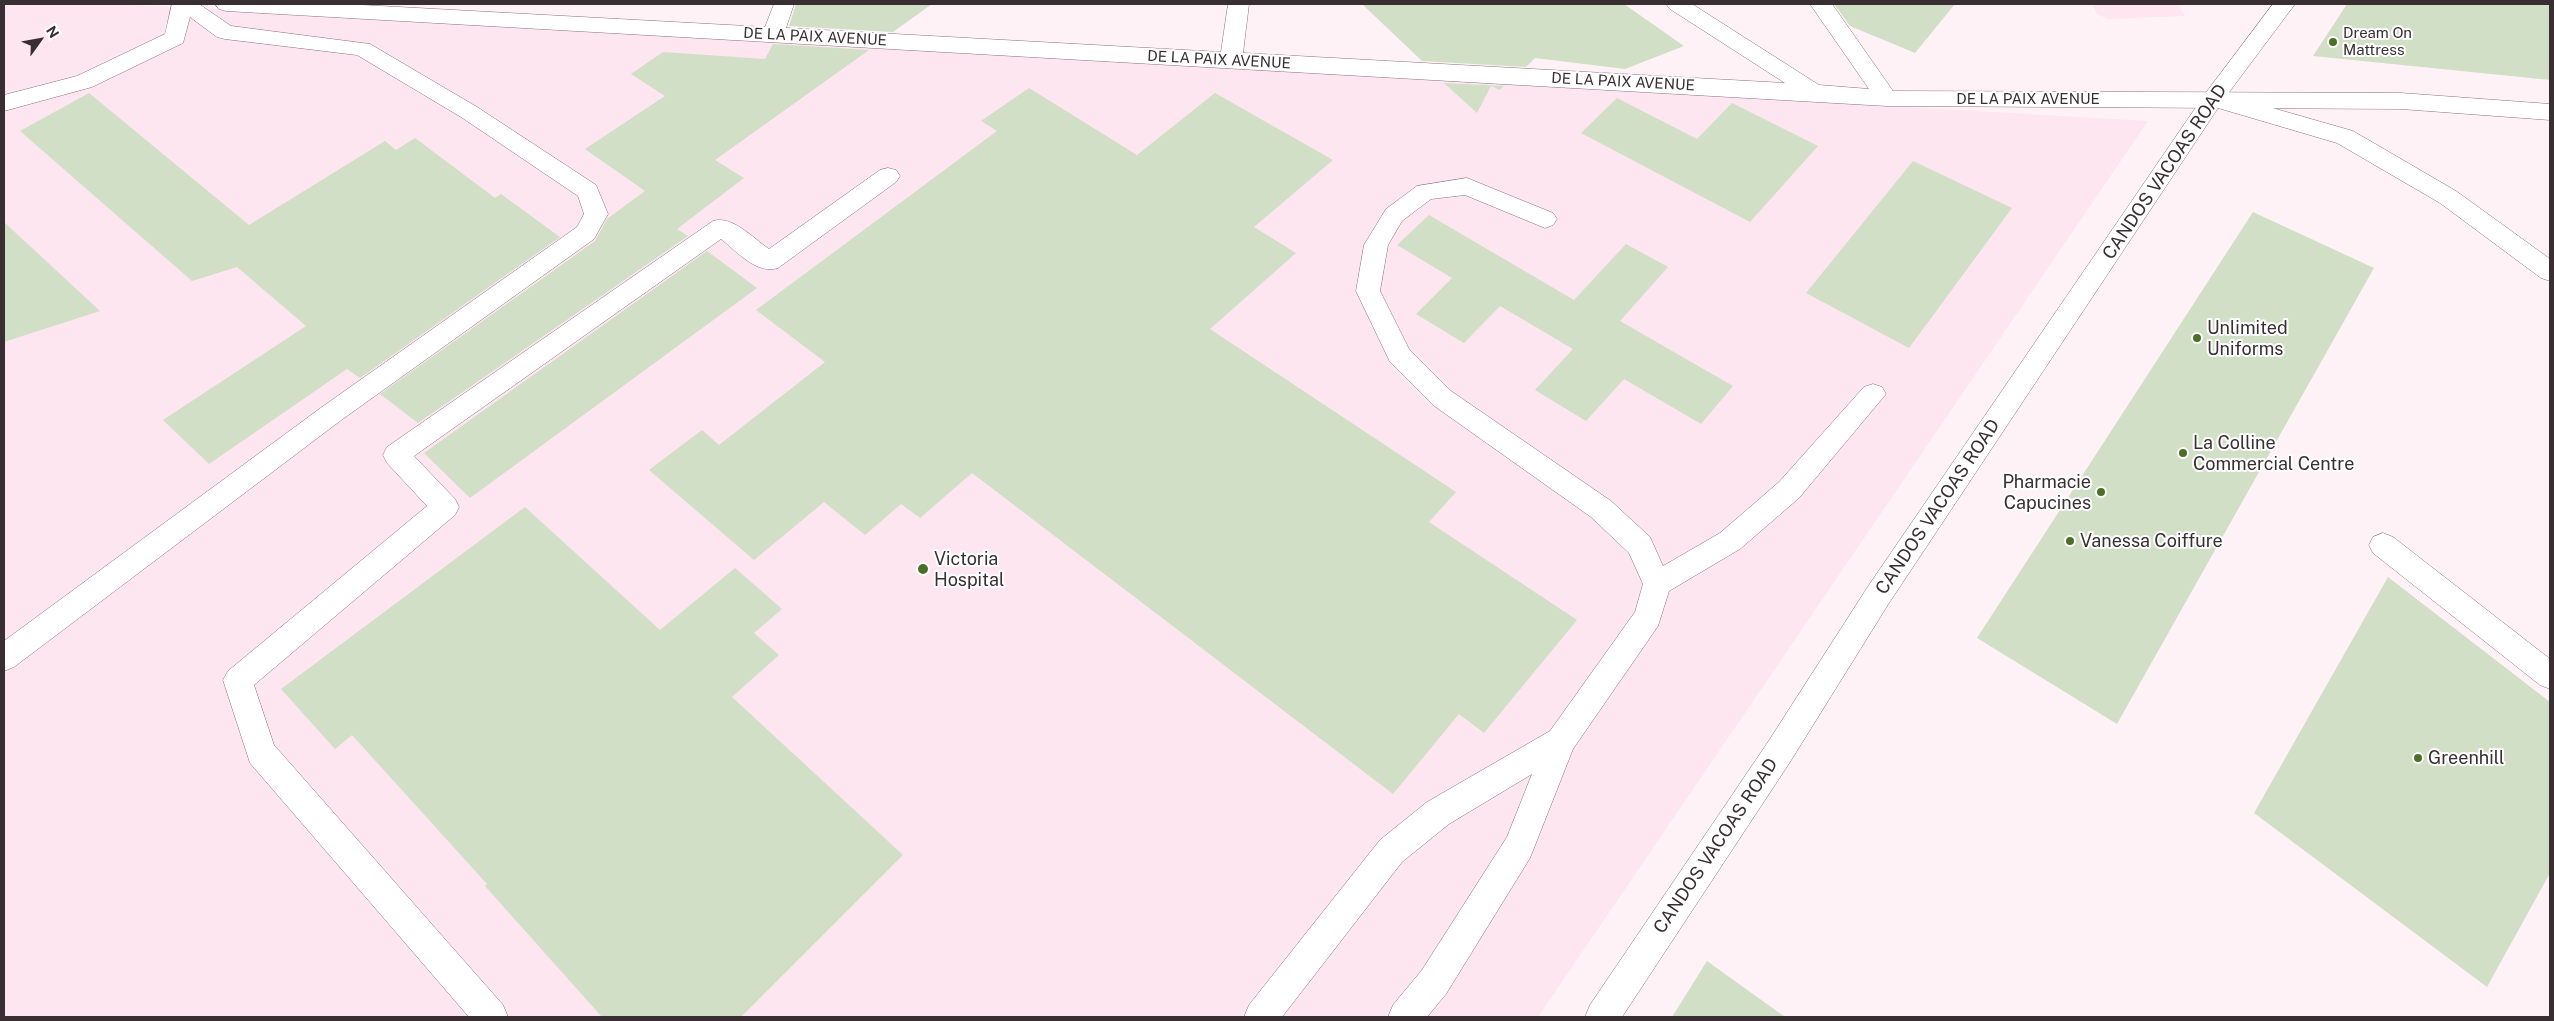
<!DOCTYPE html>
<style>
body{margin:0}
#map{position:relative;width:2554px;height:1021px;overflow:hidden;background:#fef2f6;font-family:"Public Sans",sans-serif}
canvas{display:block}
.frame{position:absolute;inset:0;border:5px solid #392e32;pointer-events:none}
.north{position:absolute;left:15px;top:15px;width:50px;height:50px;-webkit-text-stroke:4px #fff;paint-order:stroke;rotate:58deg;font-size:14px;font-weight:700;line-height:20px;text-align:center;color:#392e32}
.north::after{content:'';display:block;margin:auto;width:18px;height:22px;background:#392e32;clip-path:polygon(50% 0,100% 100%,50% 72%,0 100%)}
</style>
<div id="map">
<canvas width="2554" height="1021"></canvas>
<div class="frame"></div>
<div class="north">N</div>
</div>
<script>
const g = document.querySelector('canvas').getContext('2d');
g.lineJoin = 'round';
function fill(path, color) {
  g.fillStyle = color;
  g.fill(path, 'evenodd');
}
function strokePath(path, color, width, dash) {
  g.strokeStyle = color;
  g.lineWidth = width;
  g.lineCap = dash ? 'butt' : 'round';
  g.setLineDash(dash || []);
  g.stroke(path);
}
function label(font, color, halo, rows, align = 'center') {
  g.font = font + ' "Public Sans",sans-serif';
  g.lineWidth = 4;
  g.setLineDash([]);
  g.textBaseline = 'middle';
  g.strokeStyle = halo;
  g.fillStyle = color;
  for (const [text, x, y, turn = 0] of rows) {
    g.save();
    g.translate(x, y);
    g.rotate((+turn || 0) * Math.PI / 180);
    g.textAlign = isNaN(turn) ? turn : align;
    if (halo) g.strokeText(text, 0, 0);
    g.fillText(text, 0, 0);
    g.restore();
  }
}
fill(new Path2D(`
 M 4,4 L 118,4 L 2148,121 L 1538,1017 L 4,1017 Z
 M 2092,4 L 2178,4 L 2185,16 L 2108,19 L 2097,14 Z`), '#fde6ef');
fill(new Path2D(`
 M 796,4 L 932,4 L 893,32 L 789,26 Z
 M 1362,4 L 1624,4 L 1684,46 L 1625,69 L 1535,58 L 1526,67 L 1422,61 Z
 M 1834,4 L 1955,4 L 1915,53 L 1850,26 Z
 M 2347,4 L 2550,4 L 2550,80 L 2313,56 Z
 M 773,44 L 869,50 L 715,160 L 744,178 L 677,229 L 688,236 L 418,423 L 380,394 L 595,241 L 607,219 L 645,191 L 585,149 L 665,96 L 631,74 L 663,52 L 765,59 Z
 M 1444,83 L 1504,86 L 1500,90 L 1491,86 L 1477,113 Z
 M 1029,88 L 1137,155 L 1215,93 L 1333,160 L 1254,227 L 1296,253 L 1210,329 L 1456,492 L 1429,522 L 1577,620 L 1484,733 L 1459,714 L 1393,794 L 972,473 L 920,518 L 901,504 L 865,535 L 824,502 L 754,560 L 649,470 L 702,430 L 719,445 L 825,362 L 756,310 L 997,131 L 981,121 Z
 M 89,93 L 249,225 L 385,141 L 396,150 L 415,138 L 495,198 L 501,194 L 560,237 L 360,378 L 347,369 L 209,464 L 163,420 L 306,326 L 237,267 L 192,281 L 20,131 Z
 M 1617,98 L 1697,139 L 1732,103 L 1818,146 L 1750,222 L 1581,133 Z
 M 1913,161 L 2012,208 L 1909,348 L 1806,293 Z
 M 2253,212 L 2374,268 L 2117,724 L 1977,638 Z
 M 1429,215 L 1574,300 L 1626,244 L 1668,267 L 1620,321 L 1733,386 L 1701,424 L 1624,379 L 1586,421 L 1535,390 L 1573,349 L 1500,306 L 1464,343 L 1416,314 L 1452,278 L 1397,245 Z
 M 4,222 L 100,311 L 4,342 Z
 M 707,251 L 757,288 L 470,498 L 424,453 Z
 M 525,507 L 660,630 L 735,568 L 782,609 L 754,633 L 779,655 L 732,697 L 903,855 L 741,1017 L 602,1017 L 485,886 L 487,884 L 352,735 L 335,749 L 281,689 Z
 M 2388,577 L 2550,702 L 2550,873 L 2487,987 L 2254,813 Z
 M 1707,961 L 1785,1017 L 1672,1017 Z`), '#d1dfc7');
const minor = new Path2D(`
 M 172,4 L 199,4 L 231,26 L 370,44 L 477,107 L 596,185 L 608,214 L 594,239 L 340,421 L 14,667 L 4,671 L 4,641 L 322,407 L 577,227 L 584,214 L 578,196 L 461,117 L 357,55 L 225,39 L 217,37 L 190,17 L 183,43 L 92,87 L 4,111 L 4,95 L 77,76 L 165,34 Z
 M 215,4 L 344,4 L 765,27 L 774,4 L 794,4 L 786,28 L 1221,52 L 1228,4 L 1249,4 L 1243,53 L 1785,83 L 1670,9 L 1666,4 L 1692,4 L 1819,85 L 1869,89 L 1810,4 L 1832,4 L 1893,91 L 2401,93 L 2550,104 L 2550,120 L 2401,109 L 1887,106 L 226,11 L 219,9 Z
 M 888,168 L 896,170 L 900,176 L 896,182 L 778,268 C 757,275 736,251 721,239 L 414,456 L 455,499 L 459,507 L 455,515 L 254,685 L 274,745 L 503,1005 L 508,1017 L 469,1017 L 250,763 L 223,680 L 228,671 L 427,506 L 387,463 L 383,455 L 387,447 L 713,221 C 732,215 753,238 769,249 L 880,170 Z
 M 1467,178 L 1553,213 L 1557,219 L 1553,225 L 1545,228 L 1465,195 L 1431,199 L 1402,221 L 1388,245 L 1380,291 L 1409,349 L 1451,391 L 1611,501 L 1650,537 L 1663,566 L 1720,533 L 1779,482 L 1864,387 L 1873,384 L 1882,387 L 1886,394 L 1799,498 L 1740,549 L 1669,591 L 1658,626 L 1573,749 L 1530,858 L 1446,994 L 1427,1017 L 1388,1017 L 1393,1005 L 1422,970 L 1507,837 L 1532,774 L 1449,824 L 1402,862 L 1282,1017 L 1244,1017 L 1249,1005 L 1380,840 L 1427,802 L 1550,731 L 1635,612 L 1643,584 L 1629,553 L 1591,517 L 1433,405 L 1390,362 L 1356,291 L 1364,245 L 1386,209 L 1417,186 Z
 M 2383,533 L 2393,537 L 2550,659 L 2550,689 L 2540,685 L 2373,553 L 2369,545 L 2373,537 Z`);
const major = new Path2D(`
 M 2273,4 L 2295,4 L 2227,95 L 2353,131 L 2456,191 L 2550,259 L 2550,281 L 2541,278 L 2440,203 L 2337,143 L 2218,108 L 1889,603 L 1790,762 L 1622,1017 L 1585,1017 L 1590,1005 L 1768,742 L 1869,585 L 2205,94 Z`);
strokePath(minor, '#8b717b', 1);
strokePath(major, '#8b717b', 1);
fill(minor, '#fff');
fill(major, '#fff');
for (const [x, y, r, color] of [
 [2333,42,5,"#4c6f28"],
 [2197,338,5,"#4c6f28"],
 [2183,453,5,"#4c6f28"],
 [2101,492,5,"#4c6f28"],
 [2070,541,5,"#4c6f28"],
 [923,569,6,"#4c6f28"],
 [2418,758,5,"#4c6f28"]
]) {
  const dot = new Path2D();
  dot.arc(x, y, r, 0, 2 * Math.PI);
  g.fillStyle = color;
  g.fill(dot);
  strokePath(dot, '#fff', 2);
}
label('15px', '#392e32', '#fff', [
 ["Dream On",2343,33],
 ["Mattress",2343,50]
], 'left');
label('15px', '#392e32', '#fff', [
 ["DE LA PAIX AVENUE",815,37,3],
 ["DE LA PAIX AVENUE",1219,60,3],
 ["DE LA PAIX AVENUE",1623,82,3],
 ["DE LA PAIX AVENUE",2028,99]
]);
label('18px', '#392e32', '#fff', [
 ["CANDOS VACOAS ROAD",2165,172,-56],
 ["CANDOS VACOAS ROAD",1938,507,-56],
 ["CANDOS VACOAS ROAD",1716,846,-56]
]);
label('18px', '#392e32', '#fff', [
 ["Unlimited",2207,328],
 ["Uniforms",2207,349],
 ["La Colline",2193,443],
 ["Commercial Centre",2193,464],
 ["Pharmacie",2091,482,"right"],
 ["Capucines",2091,503,"right"],
 ["Vanessa Coiffure",2080,541],
 ["Victoria",934,559],
 ["Hospital",934,580],
 ["Greenhill",2428,758]
], 'left');
</script>
